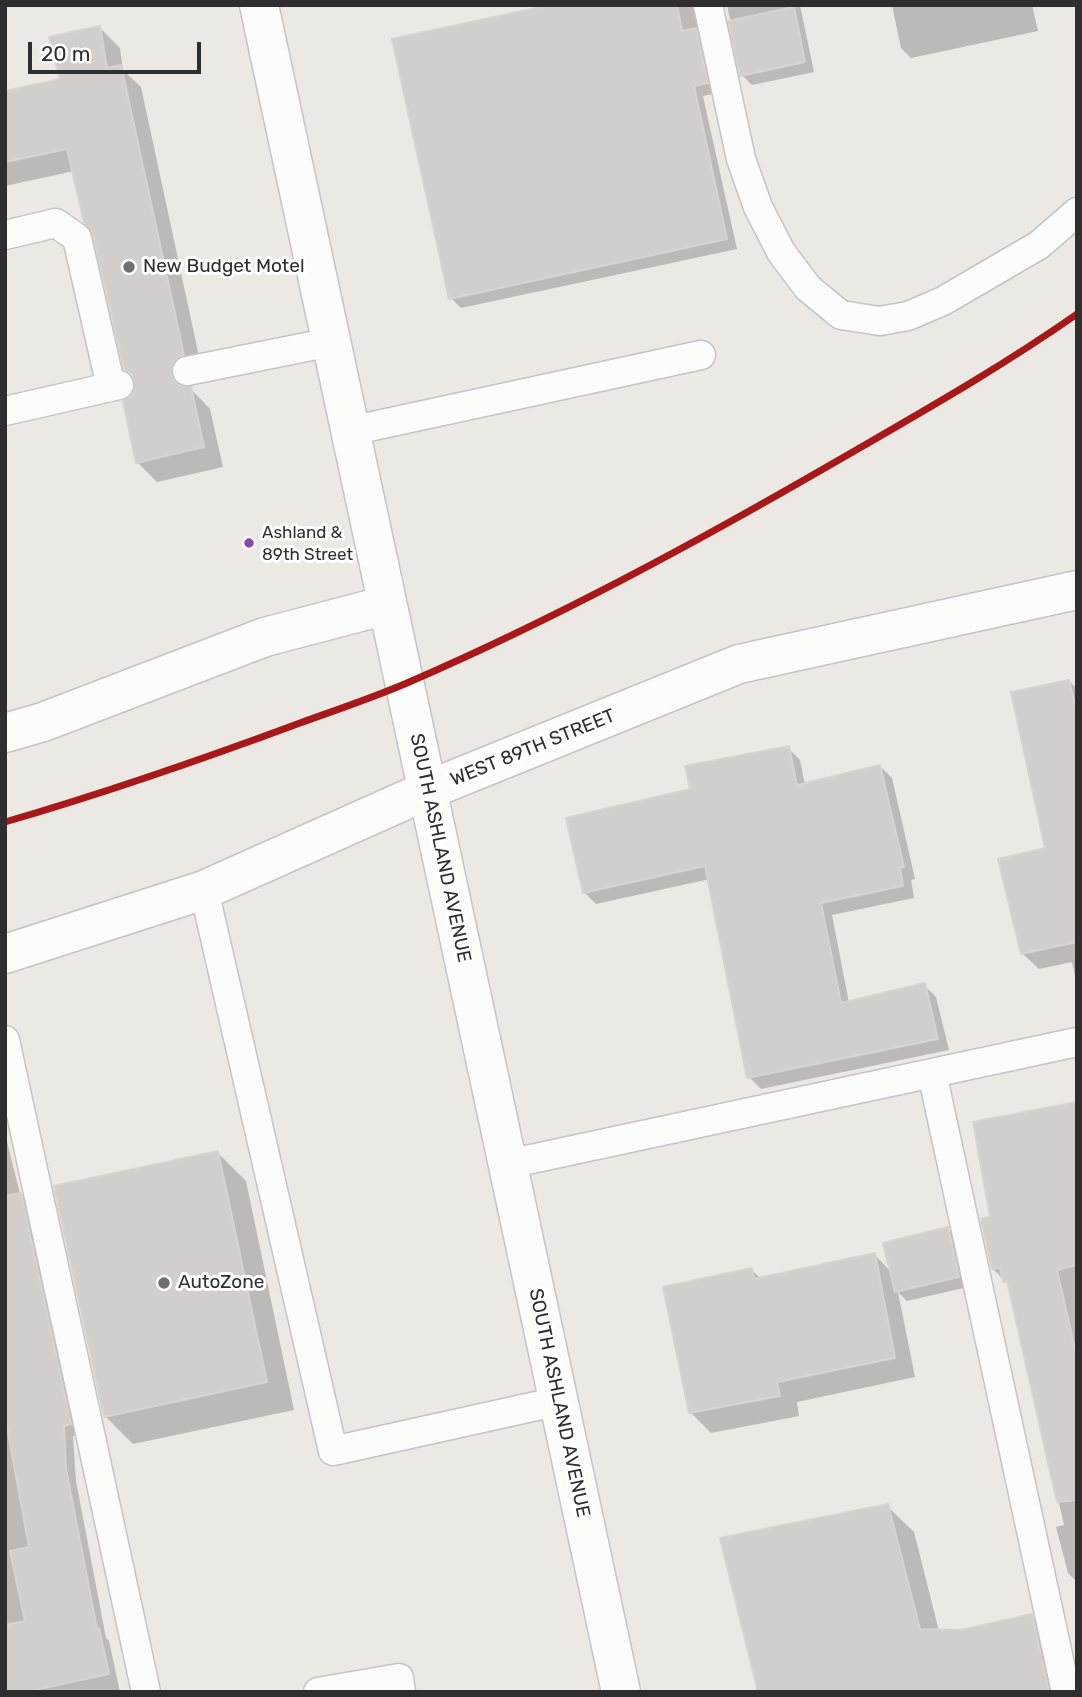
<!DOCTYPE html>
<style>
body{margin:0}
#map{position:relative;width:1082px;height:1697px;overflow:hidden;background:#ece8e4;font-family:Rubik,sans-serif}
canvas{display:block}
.frame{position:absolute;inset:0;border:7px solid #2e2e2e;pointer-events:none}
.scale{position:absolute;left:28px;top:42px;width:173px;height:32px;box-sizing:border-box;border:4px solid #2e2e2e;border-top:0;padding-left:9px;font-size:21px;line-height:24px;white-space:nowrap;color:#2e2e2e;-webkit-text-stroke:5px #fff;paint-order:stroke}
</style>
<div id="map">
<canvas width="1082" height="1697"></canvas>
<div class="frame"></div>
<div class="scale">20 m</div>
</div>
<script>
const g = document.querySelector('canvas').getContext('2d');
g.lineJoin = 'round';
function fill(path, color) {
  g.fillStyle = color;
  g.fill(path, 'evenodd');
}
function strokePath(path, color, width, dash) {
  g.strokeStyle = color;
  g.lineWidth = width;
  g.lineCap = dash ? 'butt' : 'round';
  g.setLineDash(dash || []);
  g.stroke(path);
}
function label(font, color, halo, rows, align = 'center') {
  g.font = font + ' Rubik,sans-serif';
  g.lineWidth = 6;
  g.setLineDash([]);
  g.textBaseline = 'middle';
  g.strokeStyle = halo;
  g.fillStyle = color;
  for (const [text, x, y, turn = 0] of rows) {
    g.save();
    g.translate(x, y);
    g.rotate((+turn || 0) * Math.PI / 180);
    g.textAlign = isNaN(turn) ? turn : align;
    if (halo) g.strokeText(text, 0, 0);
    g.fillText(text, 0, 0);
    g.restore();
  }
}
fill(new Path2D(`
 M 558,5 L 705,5 L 717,93 L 703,96 L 737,249 L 461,308 L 451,298 Z
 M 727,5 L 800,5 L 814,72 L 752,85 L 742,75 Z
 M 892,5 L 1032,5 L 1038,31 L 911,58 L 901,48 Z
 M 100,28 L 120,48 L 123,70 L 141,87 L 203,375 L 196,378 L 191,389 L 210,409 L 223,467 L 157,482 L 137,462 L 132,398 L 137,390 L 135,378 L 126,368 L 95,234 L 74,171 L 5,186 L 5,93 L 62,80 Z
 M 1069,681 L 1077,689 L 1077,985 L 1072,962 L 1039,969 L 1023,954 L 1047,850 Z
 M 788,748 L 800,760 L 805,785 L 880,766 L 892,778 L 915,879 L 911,880 L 914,898 L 832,915 L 849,1003 L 924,985 L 936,997 L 949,1050 L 761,1089 L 749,1077 L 710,879 L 596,904 L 584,892 L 692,791 Z
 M 1077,1104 L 1077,1582 L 1068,1573 L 1056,1527 L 1064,1525 L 1010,1286 L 993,1269 L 992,1218 Z
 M 5,1133 L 20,1194 L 31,1205 L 80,1434 L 73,1436 L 76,1481 L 106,1638 L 109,1641 L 120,1692 L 5,1692 Z
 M 218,1153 L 246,1181 L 294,1410 L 133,1444 L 105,1416 Z
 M 948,1229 L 958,1239 L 968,1287 L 907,1301 L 898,1292 L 915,1377 L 797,1402 L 799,1416 L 711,1433 L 691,1413 L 752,1270 L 761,1279 L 875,1255 L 892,1273 Z
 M 887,1506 L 914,1532 L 939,1631 L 961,1632 L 1032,1616 L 1058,1643 L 1069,1692 L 760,1692 Z`), '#0003');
const building = new Path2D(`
 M 550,5 L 677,5 L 682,31 L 696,28 L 708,83 L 694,86 L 727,239 L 449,299 L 392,39 Z
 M 794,7 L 805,62 L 740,76 L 728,21 Z
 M 100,26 L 107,68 L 121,65 L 184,355 L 177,358 L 172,365 L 171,375 L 175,382 L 181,386 L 191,387 L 204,447 L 136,463 L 123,401 L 131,397 L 135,389 L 135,382 L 132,374 L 124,369 L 93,234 L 84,222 L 67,149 L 5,162 L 5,91 L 60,79 L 49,37 Z
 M 1069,680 L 1077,713 L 1077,942 L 1021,954 L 998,859 L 1045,848 L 1011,692 Z
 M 789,746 L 797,785 L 880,765 L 904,867 L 900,868 L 903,886 L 821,903 L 841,1003 L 925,983 L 938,1039 L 747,1078 L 705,866 L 583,893 L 566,818 L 690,789 L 685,766 Z
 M 1077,1102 L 1077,1265 L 1057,1270 L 1077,1358 L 1077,1500 L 1057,1502 L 1007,1281 L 1003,1282 L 1000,1268 L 992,1269 L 981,1219 L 990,1216 L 973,1122 Z
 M 218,1151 L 267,1382 L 104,1417 L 54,1186 Z
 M 21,1193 L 71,1424 L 64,1426 L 66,1469 L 97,1629 L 99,1628 L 109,1674 L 25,1692 L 5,1692 L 5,1625 L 25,1621 L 10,1551 L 29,1547 L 5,1416 L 5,1196 Z
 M 948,1227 L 959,1277 L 895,1292 L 883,1243 Z
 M 875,1253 L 895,1358 L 777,1382 L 780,1396 L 689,1413 L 663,1287 L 752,1268 L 754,1279 Z
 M 888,1504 L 920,1629 L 961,1630 L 1032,1614 L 1049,1692 L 758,1692 L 720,1538 Z`);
fill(building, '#d1cecb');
strokePath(building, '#d7d4d0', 2);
const service = new Path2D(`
 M 708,5 L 741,159 L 758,207 L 781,252 L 808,288 L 841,315 L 880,321 L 908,316 L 943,301 L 1039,245 L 1077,212
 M 5,235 L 56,223 L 77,238 L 111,387
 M 187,371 L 331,342
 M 5,411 L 119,385
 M 350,431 L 701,355
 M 204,890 L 333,1451 L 559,1401
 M 5,1040 L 146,1692
 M 932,1073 L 1066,1692
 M 508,1164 L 1077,1042
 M 318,1692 L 399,1678 L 401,1692`);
const minor = new Path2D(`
 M 5,733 L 43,722 L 265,637 L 387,605
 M 5,954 L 204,890 L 428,790 L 739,664 L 1077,590`);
const secondary = new Path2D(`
 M 259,5 L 621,1692`);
strokePath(service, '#c5c4c5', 31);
strokePath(minor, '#c5c4c5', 41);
strokePath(secondary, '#c5c4c5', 41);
strokePath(service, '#fcfcfb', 28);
strokePath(minor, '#fcfcfb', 38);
strokePath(secondary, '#fcfcfb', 38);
strokePath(new Path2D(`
 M 5,822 C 105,793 203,759 300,723 C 336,710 372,698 407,683 C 555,619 697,542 837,461 C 918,414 1000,368 1077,314`), '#a81818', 7);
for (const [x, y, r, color] of [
 [129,267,7,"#706f6e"],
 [249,543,6,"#8e44ad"],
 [164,1283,7,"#706f6e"]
]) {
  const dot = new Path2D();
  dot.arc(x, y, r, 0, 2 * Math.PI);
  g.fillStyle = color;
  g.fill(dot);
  strokePath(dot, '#fff', 2.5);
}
label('17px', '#2e2e2e', '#fff', [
 ["Ashland &",262,533],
 ["89th Street",262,555]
], 'left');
label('19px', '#2e2e2e', '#fff', [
 ["New Budget Motel",143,267],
 ["AutoZone",178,1283]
], 'left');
label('19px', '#2e2e2e', '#fff', [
 ["WEST 89TH STREET",533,748,-22],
 ["SOUTH ASHLAND AVENUE",440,848,78],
 ["SOUTH ASHLAND AVENUE",559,1403,78]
]);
</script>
